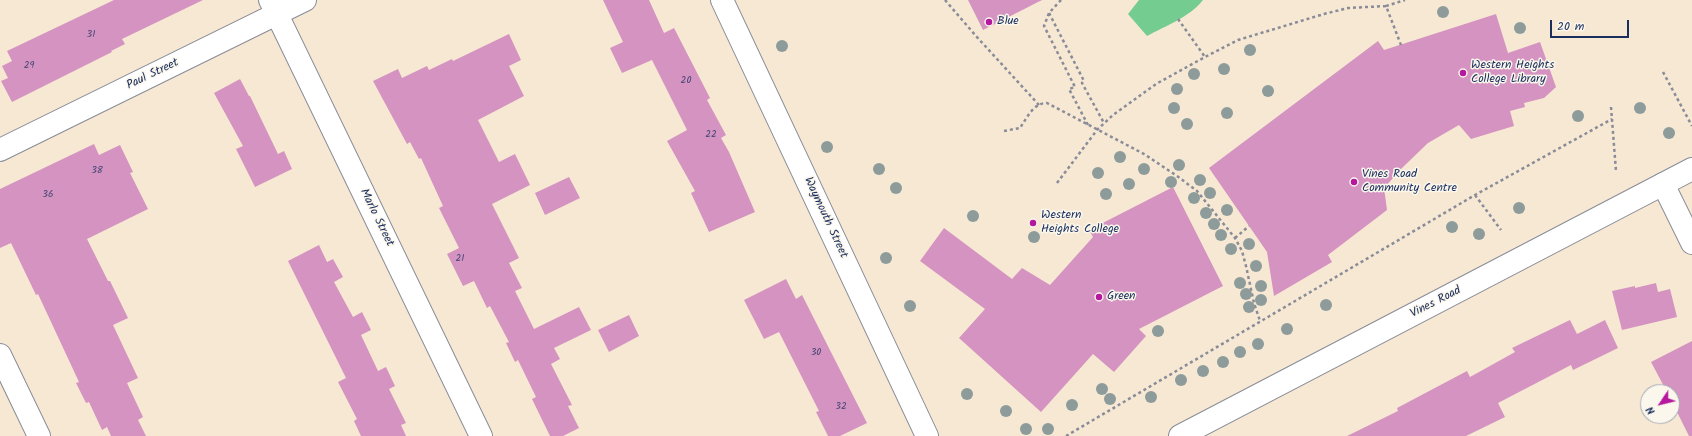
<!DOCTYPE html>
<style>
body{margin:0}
#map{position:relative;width:1692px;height:436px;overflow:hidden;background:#f7e8d3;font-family:Kalam,sans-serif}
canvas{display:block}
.north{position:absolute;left:1640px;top:384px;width:40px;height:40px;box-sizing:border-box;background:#fbf7ec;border:1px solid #a1a7b3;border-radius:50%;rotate:235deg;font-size:11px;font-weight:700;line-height:16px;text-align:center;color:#1b2f5e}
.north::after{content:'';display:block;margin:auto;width:14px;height:18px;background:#b5179e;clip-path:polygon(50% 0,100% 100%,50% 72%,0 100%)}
.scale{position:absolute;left:1550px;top:20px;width:79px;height:18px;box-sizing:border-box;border:2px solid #1b2f5e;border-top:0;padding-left:5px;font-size:12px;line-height:14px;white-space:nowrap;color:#1b2f5e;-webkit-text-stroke:3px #fbf7ec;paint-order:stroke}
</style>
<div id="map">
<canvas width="1692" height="436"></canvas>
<div class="north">N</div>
<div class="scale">20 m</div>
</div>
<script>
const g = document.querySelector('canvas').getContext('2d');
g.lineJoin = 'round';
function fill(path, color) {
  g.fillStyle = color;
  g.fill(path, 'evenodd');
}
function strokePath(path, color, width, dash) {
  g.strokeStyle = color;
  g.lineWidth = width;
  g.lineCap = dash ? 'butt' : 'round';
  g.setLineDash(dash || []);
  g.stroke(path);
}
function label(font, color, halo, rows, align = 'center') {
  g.font = font + ' Kalam,sans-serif';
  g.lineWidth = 3;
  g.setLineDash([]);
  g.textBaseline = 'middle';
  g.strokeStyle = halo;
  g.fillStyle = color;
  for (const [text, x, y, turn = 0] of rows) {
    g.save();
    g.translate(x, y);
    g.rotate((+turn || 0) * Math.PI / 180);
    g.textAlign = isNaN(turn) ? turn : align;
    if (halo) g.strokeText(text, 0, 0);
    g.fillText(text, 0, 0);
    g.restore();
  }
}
fill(new Path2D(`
 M 1139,0 L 1203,0 C 1190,17 1165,26 1147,36 L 1128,14 Z`), '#75cc91');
fill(new Path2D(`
 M 114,0 L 203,0 L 122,39 L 125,44 L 111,51 L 112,52 L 12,102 L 1,81 L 8,78 L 2,66 L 12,61 L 7,51 Z
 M 603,0 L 649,0 L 664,33 L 674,28 L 710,98 L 707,100 L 726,135 L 721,138 L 729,152 L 755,212 L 709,232 L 691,193 L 695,191 L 667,141 L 687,130 L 652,60 L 622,73 L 610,48 L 623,42 Z
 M 968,0 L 1042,0 L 983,30 Z
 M 1496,14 L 1508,53 L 1540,42 L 1556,87 L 1544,98 L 1524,103 L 1525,107 L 1510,111 L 1514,126 L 1471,139 L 1459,125 L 1428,143 L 1402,168 L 1384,188 L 1387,210 L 1328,255 L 1332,262 L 1274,296 L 1267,252 L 1209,168 L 1378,41 L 1384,50 Z
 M 509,34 L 521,60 L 509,66 L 524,96 L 478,120 L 499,162 L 515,154 L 530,185 L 492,204 L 519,258 L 509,263 L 522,288 L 515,291 L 534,329 L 579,307 L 591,330 L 554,348 L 560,359 L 551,364 L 572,405 L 568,406 L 579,428 L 563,436 L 550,436 L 532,399 L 536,397 L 518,360 L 515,362 L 506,343 L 509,342 L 490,306 L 487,308 L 474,281 L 463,286 L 447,254 L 459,248 L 439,208 L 443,206 L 421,158 L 419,159 L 410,142 L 407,144 L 373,81 L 398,69 L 402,78 L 427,66 L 429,70 L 452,59 L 453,61 Z
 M 240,79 L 249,96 L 250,96 L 278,154 L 284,151 L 292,169 L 255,187 L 236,149 L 243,146 L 214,93 Z
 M 94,144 L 99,155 L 120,145 L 133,172 L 130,173 L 148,209 L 87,239 L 108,281 L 110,281 L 128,318 L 113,325 L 138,378 L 127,383 L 143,417 L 138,420 L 146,436 L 111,436 L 107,427 L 102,430 L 89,402 L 86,403 L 76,383 L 79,382 L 38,294 L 36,295 L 11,243 L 0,248 L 0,189 Z
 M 569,177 L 580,198 L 545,215 L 535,193 Z
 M 1173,187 L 1223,286 L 1139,329 L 1146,336 L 1114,372 L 1093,354 L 1041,412 L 959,338 L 985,309 L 920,261 L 944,228 L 1012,279 L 1022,268 L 1050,285 L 1093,237 L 1089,230 Z
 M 319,245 L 327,262 L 333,259 L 343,277 L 334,282 L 353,317 L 362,312 L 371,330 L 361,335 L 378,371 L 386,367 L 395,386 L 389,389 L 406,423 L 401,425 L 406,436 L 361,436 L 354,421 L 357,419 L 338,382 L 346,378 L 288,261 Z
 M 786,279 L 796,299 L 802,295 L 867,423 L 840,436 L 828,436 L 816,412 L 819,411 L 779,332 L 764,339 L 744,300 Z
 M 1656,283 L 1658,292 L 1670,289 L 1677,317 L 1622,330 L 1612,291 L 1635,286 L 1635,288 Z
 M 629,315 L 639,336 L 609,352 L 598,330 Z
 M 1570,320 L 1577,334 L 1605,320 L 1618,348 L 1573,370 L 1571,365 L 1498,403 L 1505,417 L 1466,436 L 1347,436 L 1398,411 L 1397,408 L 1467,371 L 1470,377 L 1515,352 L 1512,348 Z
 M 1692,341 L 1692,436 L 1689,436 L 1672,402 L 1672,392 L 1667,392 L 1651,362 Z`), '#d493c0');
const minor = new Path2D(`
 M 270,0 L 481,436
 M 722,0 L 927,436
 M 0,150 L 305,0
 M 1663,184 L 1692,243
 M 0,355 L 39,436`);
const secondary = new Path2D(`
 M 1180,436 L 1692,169`);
strokePath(minor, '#898c98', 24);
strokePath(secondary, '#898c98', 24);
strokePath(new Path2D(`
 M 945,0 L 976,36 L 1039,105
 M 1061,0 L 1049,13 L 1044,26 L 1075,87 L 1069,89 L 1088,125
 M 1386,6 L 1405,0
 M 1049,13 L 1084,81 L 1082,83 L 1104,123
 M 1178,19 L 1205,57
 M 1663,72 L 1692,126
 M 1611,107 L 1616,171
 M 1004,131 L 1020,128 C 1027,118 1033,103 1047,103 L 1144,154 L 1177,176 L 1197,191 L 1235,238 L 1242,251 L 1246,266 L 1254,303 L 1260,321
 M 1057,183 L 1097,130 L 1113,115 L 1156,84 L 1205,57 L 1238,40 L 1324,14 L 1348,8 L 1386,6 L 1401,45
 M 1475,195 L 1501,230
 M 1235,238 L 1249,226
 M 1066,436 L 1475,195 L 1612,119`), '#898c98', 2.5, [3, 3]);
strokePath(minor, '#fff', 22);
strokePath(secondary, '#fff', 22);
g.fillStyle = '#8d9c9b';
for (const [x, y] of [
 [1443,12],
 [1520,28],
 [782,46],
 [1250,50],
 [1224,69],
 [1194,74],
 [1177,89],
 [1268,91],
 [1174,108],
 [1640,108],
 [1227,113],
 [1578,116],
 [1187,124],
 [1669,133],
 [827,147],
 [1120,157],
 [1179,165],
 [879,169],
 [1144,169],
 [1098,173],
 [1200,180],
 [1171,182],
 [1129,184],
 [896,188],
 [1210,193],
 [1106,194],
 [1194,198],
 [1519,208],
 [1227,210],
 [1206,213],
 [973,216],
 [1214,224],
 [1452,227],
 [1479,234],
 [1221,235],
 [1034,237],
 [1249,244],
 [1231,249],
 [886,258],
 [1256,266],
 [1240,283],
 [1261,286],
 [1246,294],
 [1261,300],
 [1326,305],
 [910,306],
 [1249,307],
 [1287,329],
 [1158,331],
 [1258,344],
 [1240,352],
 [1223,362],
 [1203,371],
 [1181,380],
 [1102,389],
 [967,394],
 [1151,397],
 [1110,399],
 [1072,405],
 [1006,411],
 [1026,429],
 [1048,429]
]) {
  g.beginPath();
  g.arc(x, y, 6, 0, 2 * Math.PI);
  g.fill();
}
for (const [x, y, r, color] of [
 [989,22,4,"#b5179e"],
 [1463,73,4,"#b5179e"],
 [1354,182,4,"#b5179e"],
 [1033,223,4,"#b5179e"],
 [1099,297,4,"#b5179e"]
]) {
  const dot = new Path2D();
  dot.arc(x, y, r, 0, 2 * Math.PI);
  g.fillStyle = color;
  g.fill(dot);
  strokePath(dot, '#fbf7ec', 1.5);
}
label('10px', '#494876', null, [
 ["31",91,35],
 ["29",29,66],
 ["20",686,81],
 ["22",711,135],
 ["38",97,171],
 ["36",48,195],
 ["21",460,259],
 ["30",816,353],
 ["32",841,407]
]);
label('12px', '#1b2f5e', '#fbf7ec', [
 ["Blue",997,22],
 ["Western Heights",1471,66],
 ["College Library",1471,80],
 ["Vines Road",1362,175],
 ["Community Centre",1362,189],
 ["Western",1041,216],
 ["Heights College",1041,230],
 ["Green",1107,297]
], 'left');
label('12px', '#1b2f5e', '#fbf7ec', [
 ["Paul Street",153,75,-26],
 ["Marlo Street",376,218,64],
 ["Waymouth Street",825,218,65],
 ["Vines Road",1436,303,-27]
]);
</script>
